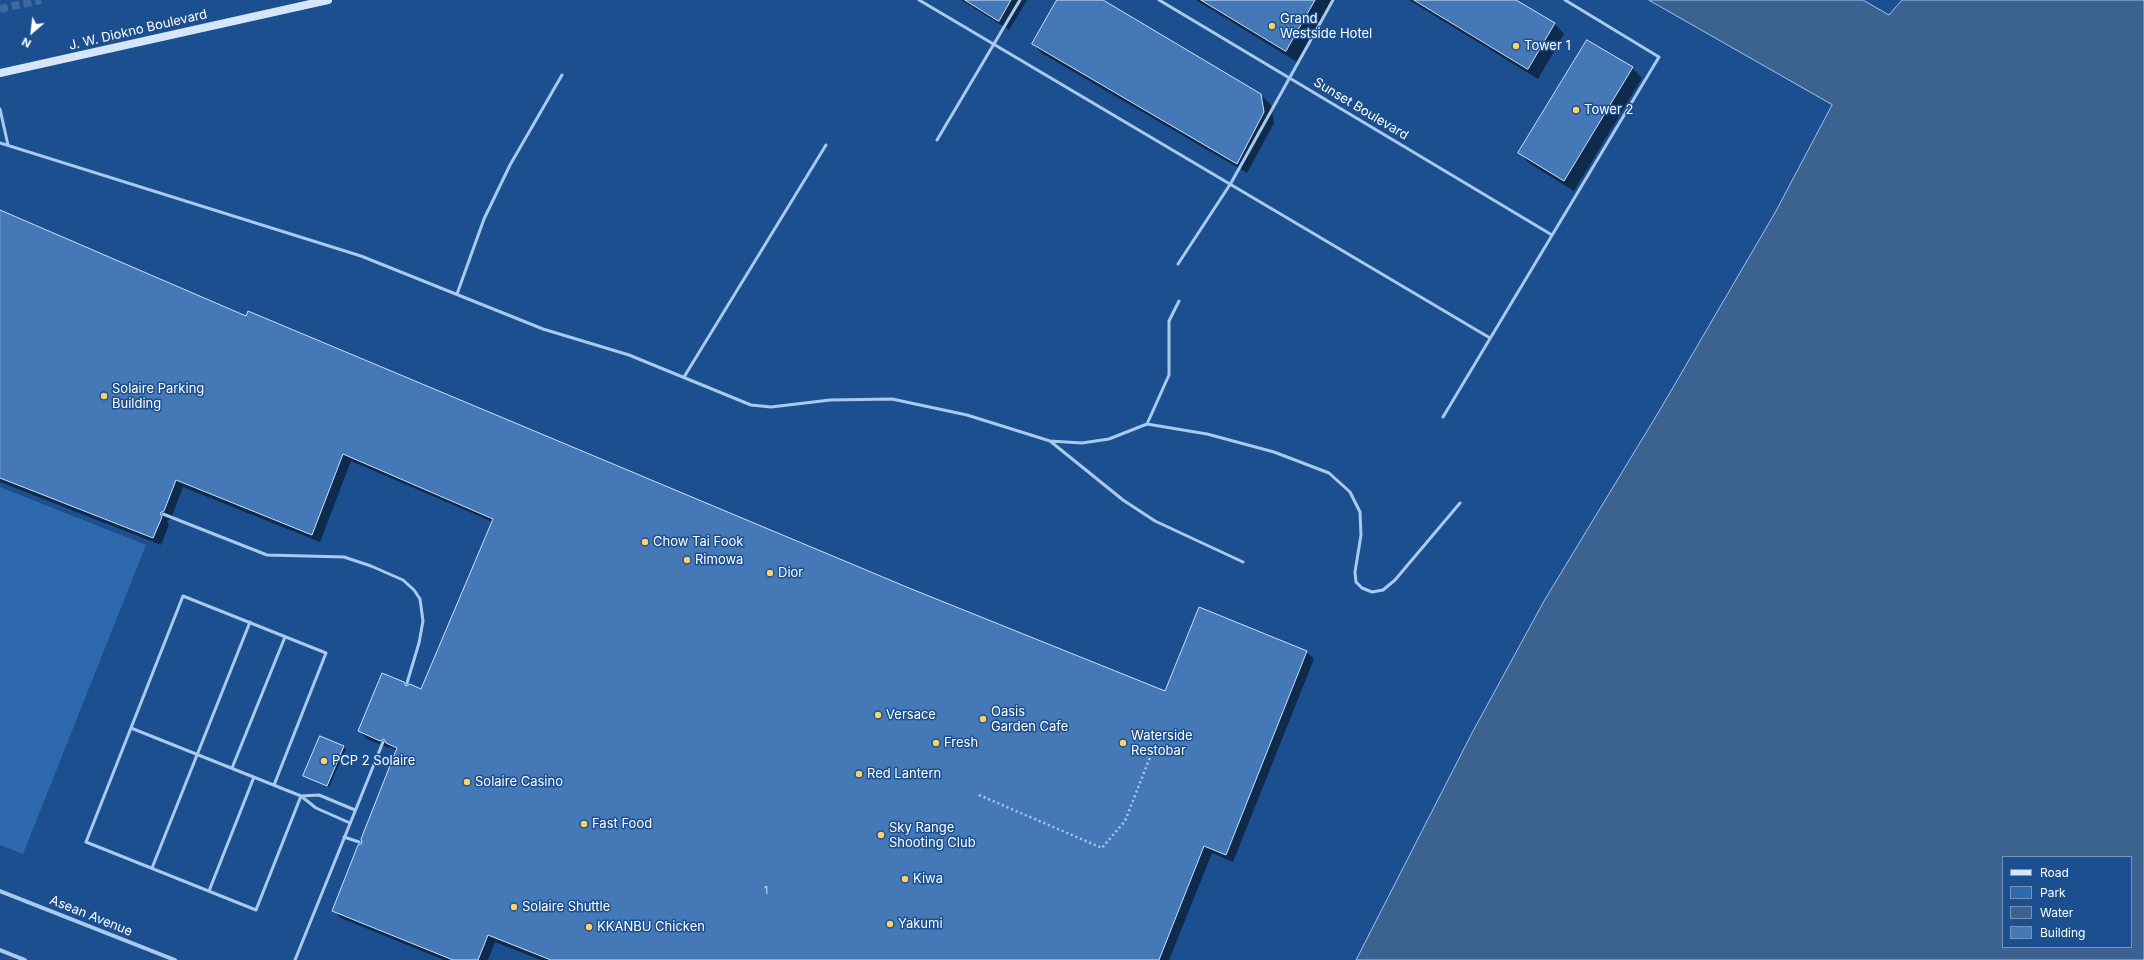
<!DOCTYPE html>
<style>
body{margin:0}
#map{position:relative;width:2144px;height:960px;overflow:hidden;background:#1b4f8f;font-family:Inter,sans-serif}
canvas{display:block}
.legend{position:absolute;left:2002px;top:856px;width:130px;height:92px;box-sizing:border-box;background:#1b4f8f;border:1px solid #7695bc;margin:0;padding:5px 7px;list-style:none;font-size:12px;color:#fff}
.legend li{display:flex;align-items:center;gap:8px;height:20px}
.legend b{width:20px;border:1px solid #7695bc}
.north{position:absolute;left:12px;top:12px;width:40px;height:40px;-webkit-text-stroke:3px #1b4f8f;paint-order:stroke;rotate:208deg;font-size:11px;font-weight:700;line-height:16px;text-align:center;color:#fff}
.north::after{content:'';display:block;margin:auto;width:14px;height:18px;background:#fff;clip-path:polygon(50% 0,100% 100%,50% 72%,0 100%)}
</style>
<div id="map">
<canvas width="2144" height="960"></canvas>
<ul class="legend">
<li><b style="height:5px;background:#d6e6fa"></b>Road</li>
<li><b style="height:11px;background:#2e69ad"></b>Park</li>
<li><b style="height:11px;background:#3c6290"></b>Water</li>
<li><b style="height:11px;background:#4478b7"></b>Building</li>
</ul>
<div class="north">N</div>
</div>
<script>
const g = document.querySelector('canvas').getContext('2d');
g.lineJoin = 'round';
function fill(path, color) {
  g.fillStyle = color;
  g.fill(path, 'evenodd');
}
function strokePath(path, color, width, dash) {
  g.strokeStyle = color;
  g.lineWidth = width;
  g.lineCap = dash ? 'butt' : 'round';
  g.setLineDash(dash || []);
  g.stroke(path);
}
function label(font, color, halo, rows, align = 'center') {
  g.font = font + ' Inter,sans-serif';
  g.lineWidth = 3;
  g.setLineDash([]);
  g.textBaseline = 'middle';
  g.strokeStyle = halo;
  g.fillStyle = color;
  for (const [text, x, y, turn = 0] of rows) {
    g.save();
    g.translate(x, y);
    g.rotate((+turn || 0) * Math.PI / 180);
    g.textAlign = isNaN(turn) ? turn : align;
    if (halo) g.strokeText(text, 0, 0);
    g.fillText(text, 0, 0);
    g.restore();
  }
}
fill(new Path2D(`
 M 0,487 L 146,545 L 23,854 L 0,845 Z`), '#2e69ad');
const water = new Path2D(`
 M 1649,0 L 1863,0 L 1889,15 L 1902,0 L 2144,0 L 2144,960 L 1356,960 L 1472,733 L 1544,601 L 1661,408 L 1776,211 L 1832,105 ZM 2003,857 L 2131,857 L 2131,947 L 2003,947 Z`);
fill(water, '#3c6290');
strokePath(water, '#9cc4f0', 1);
fill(new Path2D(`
 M 961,0 L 1027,0 L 1009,30 Z
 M 1058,0 L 1101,0 L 1261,95 L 1271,105 L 1274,123 L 1247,173 L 1043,54 L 1033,44 Z
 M 1196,0 L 1333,0 L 1297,62 Z
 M 1409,0 L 1514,0 L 1555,24 L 1564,34 L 1538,79 Z
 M 1632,68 L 1642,78 L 1574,191 L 1529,163 L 1519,153 Z
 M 0,211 L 246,317 L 908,589 L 1166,692 L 1306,652 L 1314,659 L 1233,862 L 1212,853 L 1169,960 L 541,960 L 495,942 L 488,960 L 444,960 L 341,918 L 333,910 L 363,844 L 397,751 L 391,747 L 389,748 L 367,739 L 359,731 L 404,683 L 407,686 L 422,690 L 493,522 L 351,461 L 320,542 L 183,487 L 171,519 L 167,521 L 169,525 L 161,545 L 0,482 Z
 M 343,746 L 346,749 L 329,787 L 304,776 Z`), '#0007');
const building = new Path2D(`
 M 965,0 L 1011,0 L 999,21 Z
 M 1057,0 L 1103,0 L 1261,94 L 1264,112 L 1237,164 L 1032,44 Z
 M 1201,0 L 1315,0 L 1286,51 Z
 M 1414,0 L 1516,0 L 1555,23 L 1528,69 Z
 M 1587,40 L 1633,67 L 1564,181 L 1518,153 Z
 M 0,210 L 246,316 L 248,311 L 909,588 L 1165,691 L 1199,607 L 1307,651 L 1226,855 L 1204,846 L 1159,960 L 551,960 L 488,935 L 478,960 L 453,960 L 332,911 L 358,845 L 362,843 L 361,839 L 397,748 L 386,743 L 384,739 L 380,741 L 358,731 L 382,673 L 404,682 L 406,686 L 410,684 L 421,689 L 493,519 L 343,454 L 312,535 L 176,480 L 164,511 L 160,513 L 162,517 L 153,538 L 0,478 Z
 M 320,736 L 344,746 L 327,786 L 303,776 Z`);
fill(building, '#4478b7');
strokePath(building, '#cfe3fa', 1);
strokePath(new Path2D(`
 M 0,9 L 41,0`), '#3d69a0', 8, [8, 4]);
strokePath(new Path2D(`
 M 979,795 L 1102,848 L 1125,821 L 1156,742`), '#a9c9ee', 2.5, [2, 3]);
strokePath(new Path2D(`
 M 919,0 L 1490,338
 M 1159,0 L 1552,235
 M 0,109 L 8,145
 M 937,140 L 1020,0
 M 0,143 L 361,256 L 543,329 L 629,355 L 751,405 L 771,407 L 830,400 L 892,399 L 967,415 L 1050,441 L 1082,443 L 1109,439 L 1147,424 L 1207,434 L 1274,452 L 1329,473 L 1350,492 L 1360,512 L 1361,535 L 1355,572 L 1356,582 L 1362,588 L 1372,592 L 1383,590 L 1395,580 L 1460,503
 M 1178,264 L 1231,183 L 1333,0
 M 457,294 L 484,219 L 510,165 L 562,75
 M 684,377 L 826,145
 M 1443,417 L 1659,57 L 1565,0
 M 1147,424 L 1169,375 L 1169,321 L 1179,301
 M 1050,441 L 1123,500 L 1155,521 L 1243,562
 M 163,514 L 267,555 L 344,557 L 371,566 L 403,580 L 414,590 L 420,599 L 423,621 L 419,643 L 407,683
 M 131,728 L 301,796 L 316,808 L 350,823
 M 232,768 L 285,637
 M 274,785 L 326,653 L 183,596 L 86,842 L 256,910 L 301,796
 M 301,796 L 319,795 L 355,810
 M 344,837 L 359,842
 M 152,868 L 250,622
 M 209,891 L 254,777
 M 295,960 L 383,742`), '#a9c9ee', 3);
strokePath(new Path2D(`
 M 0,891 L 175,960
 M 0,950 L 25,960`), '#a9c9ee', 4);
strokePath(new Path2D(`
 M 0,73 L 328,0`), '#d6e6fa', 8);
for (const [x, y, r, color] of [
 [1272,26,4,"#ffd166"],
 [1516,46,4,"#ffd166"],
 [1576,110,4,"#ffd166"],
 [104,396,4,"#ffd166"],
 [645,542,4,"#ffd166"],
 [687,560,4,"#ffd166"],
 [770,573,4,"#ffd166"],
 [878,715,4,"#ffd166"],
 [983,719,4,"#ffd166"],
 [936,743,4,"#ffd166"],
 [1123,743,4,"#ffd166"],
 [324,761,4,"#ffd166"],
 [859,774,4,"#ffd166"],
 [467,782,4,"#ffd166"],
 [584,824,4,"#ffd166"],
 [881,835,4,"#ffd166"],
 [905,879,4,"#ffd166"],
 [514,907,4,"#ffd166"],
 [890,924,4,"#ffd166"],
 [589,927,4,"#ffd166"]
]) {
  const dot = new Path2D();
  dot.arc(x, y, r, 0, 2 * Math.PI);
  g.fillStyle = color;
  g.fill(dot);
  strokePath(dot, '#1b4f8f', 1.5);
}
label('11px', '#d0dded', null, [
 ["1",766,891]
]);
label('13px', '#fff', '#1b4f8f', [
 ["Grand",1280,19],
 ["Westside Hotel",1280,34],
 ["Tower 1",1524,46],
 ["Tower 2",1584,110],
 ["Solaire Parking",112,389],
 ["Building",112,404],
 ["Chow Tai Fook",653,542],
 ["Rimowa",695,560],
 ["Dior",778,573],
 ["Oasis",991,712],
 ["Garden Cafe",991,727],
 ["Versace",886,715],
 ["Waterside",1131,736],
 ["Restobar",1131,751],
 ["Fresh",944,743],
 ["PCP 2 Solaire",332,761],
 ["Red Lantern",867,774],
 ["Solaire Casino",475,782],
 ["Fast Food",592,824],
 ["Sky Range",889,828],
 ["Shooting Club",889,843],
 ["Kiwa",913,879],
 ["Solaire Shuttle",522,907],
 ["Yakumi",898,924],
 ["KKANBU Chicken",597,927]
], 'left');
label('13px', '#fff', '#1b4f8f', [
 ["J. W. Diokno Boulevard",138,30,-13],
 ["Sunset Boulevard",1361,109,31],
 ["Asean Avenue",91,916,22]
]);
</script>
